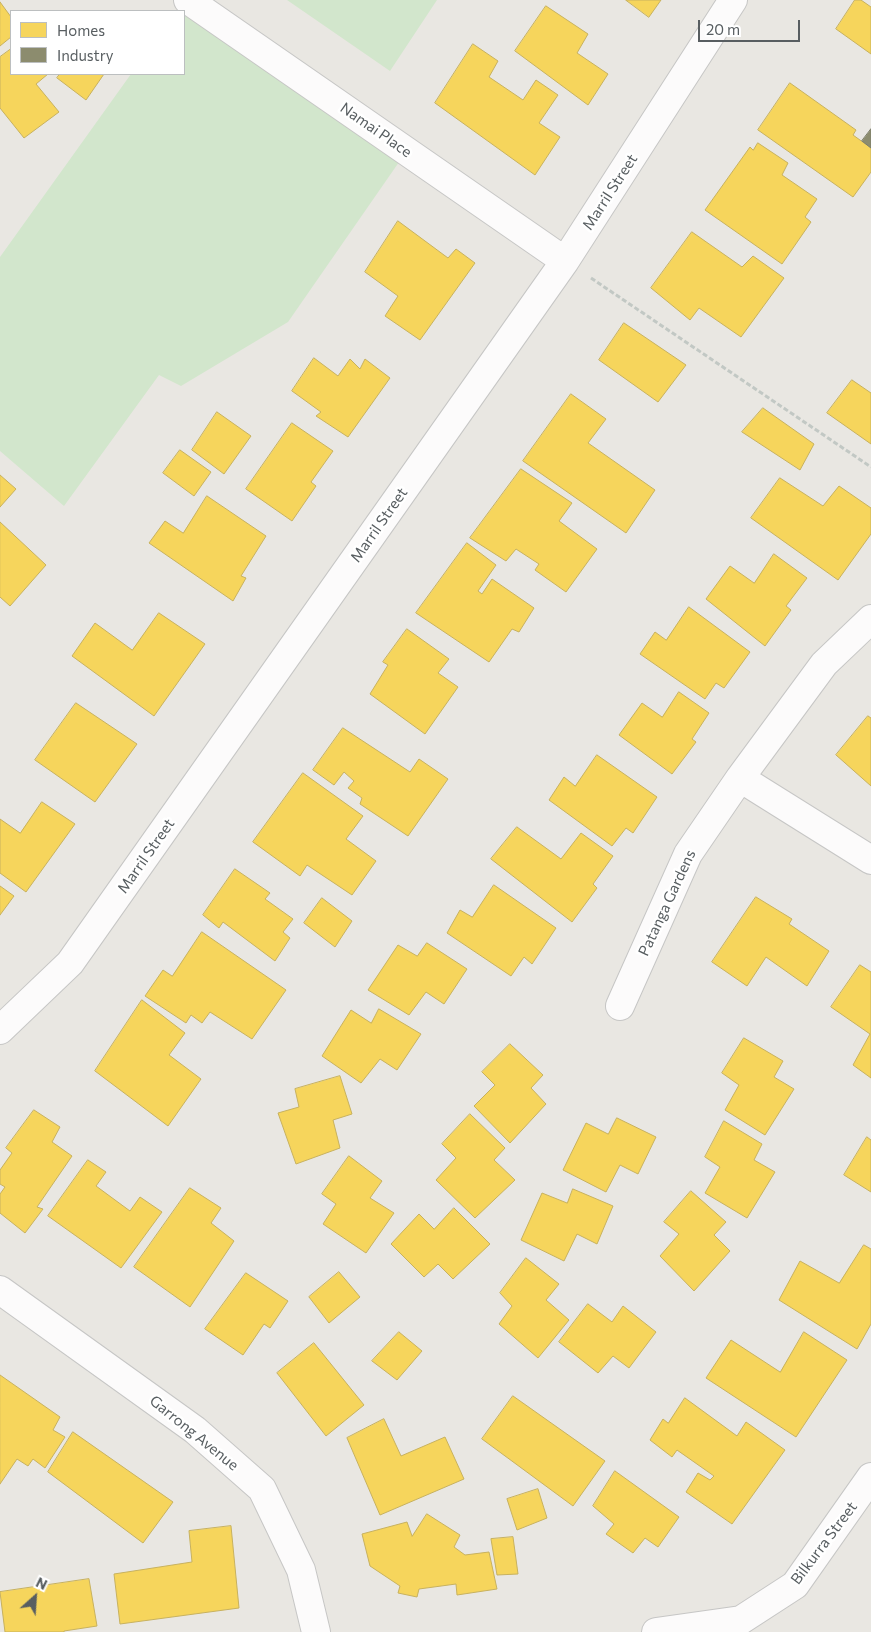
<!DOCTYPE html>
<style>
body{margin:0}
#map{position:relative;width:871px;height:1632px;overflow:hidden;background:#e9e7e2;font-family:Commissioner,sans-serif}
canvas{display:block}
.legend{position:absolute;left:10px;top:10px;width:175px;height:65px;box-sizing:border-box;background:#fff;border:1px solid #bcbfc0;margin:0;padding:6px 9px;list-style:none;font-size:15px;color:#585e61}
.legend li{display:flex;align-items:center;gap:10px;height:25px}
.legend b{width:25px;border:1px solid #bcbfc0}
.north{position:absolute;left:10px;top:1572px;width:50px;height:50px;-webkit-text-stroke:4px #fff;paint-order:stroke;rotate:26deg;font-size:14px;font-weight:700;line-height:20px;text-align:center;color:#585e61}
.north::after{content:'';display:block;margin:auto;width:18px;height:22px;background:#585e61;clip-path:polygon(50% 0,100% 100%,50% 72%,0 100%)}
.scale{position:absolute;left:698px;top:20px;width:102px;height:22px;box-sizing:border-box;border:2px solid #585e61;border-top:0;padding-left:6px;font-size:15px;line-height:18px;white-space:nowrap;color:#585e61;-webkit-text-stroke:4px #fff;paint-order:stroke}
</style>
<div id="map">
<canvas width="871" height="1632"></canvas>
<ul class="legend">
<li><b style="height:14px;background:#f6d55c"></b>Homes</li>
<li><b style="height:14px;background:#8c8c6e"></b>Industry</li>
</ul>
<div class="north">N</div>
<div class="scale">20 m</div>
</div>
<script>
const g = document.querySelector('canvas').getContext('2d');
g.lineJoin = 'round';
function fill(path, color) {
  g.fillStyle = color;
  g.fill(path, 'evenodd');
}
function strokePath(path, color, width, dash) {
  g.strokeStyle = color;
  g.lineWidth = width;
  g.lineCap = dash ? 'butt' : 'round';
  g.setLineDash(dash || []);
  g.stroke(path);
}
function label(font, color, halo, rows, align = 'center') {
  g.font = font + ' Commissioner,sans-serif';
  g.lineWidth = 5;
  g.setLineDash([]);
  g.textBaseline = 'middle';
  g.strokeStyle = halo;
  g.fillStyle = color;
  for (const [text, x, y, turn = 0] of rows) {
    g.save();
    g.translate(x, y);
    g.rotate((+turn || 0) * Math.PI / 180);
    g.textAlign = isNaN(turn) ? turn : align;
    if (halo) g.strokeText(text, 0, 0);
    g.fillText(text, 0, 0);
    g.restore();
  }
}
fill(new Path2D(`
 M 184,0 L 406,152 L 288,322 L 181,386 L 159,375 L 64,506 L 0,451 L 0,257 L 131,74 L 184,74 L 184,11 L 176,11 Z
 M 287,0 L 437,0 L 390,71 Z`), '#d2e6cc');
const homes = new Path2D(`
 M 626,0 L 661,0 L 649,17 Z
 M 855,0 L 861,0 L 871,7 L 871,54 L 836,29 Z
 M 0,2 L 11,17 L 11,37 L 0,46 Z
 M 546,6 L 588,34 L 577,53 L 608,74 L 588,105 L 515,51 Z
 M 473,44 L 498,61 L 489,77 L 523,100 L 536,80 L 558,95 L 539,123 L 560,137 L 535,175 L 435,103 Z
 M 11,49 L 11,74 L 48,74 L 36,84 L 59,112 L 24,138 L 0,108 L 0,57 Z
 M 60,74 L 104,74 L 86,100 L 57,78 Z
 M 790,83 L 856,130 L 853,135 L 871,148 L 871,172 L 853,197 L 758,130 Z
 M 758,143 L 788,163 L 782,175 L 817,199 L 805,217 L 811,222 L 782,264 L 705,210 L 750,147 L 753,150 Z
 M 398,221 L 448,258 L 456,249 L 475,263 L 420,340 L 385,316 L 398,296 L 365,272 Z
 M 692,232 L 742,267 L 753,256 L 784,278 L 741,337 L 699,308 L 690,320 L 651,288 Z
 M 624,323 L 686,365 L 658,402 L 599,360 Z
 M 314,358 L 338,376 L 350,359 L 360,369 L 365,359 L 390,378 L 348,437 L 316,416 L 321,412 L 292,391 Z
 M 852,380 L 871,393 L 871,444 L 827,413 Z
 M 571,394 L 606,419 L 588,443 L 655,490 L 626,533 L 523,461 Z
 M 763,408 L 814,444 L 800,470 L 742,432 Z
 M 217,412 L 251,436 L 224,474 L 192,450 Z
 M 292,423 L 333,451 L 311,482 L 316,486 L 292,521 L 246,489 Z
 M 180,450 L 211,472 L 194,496 L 163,473 Z
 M 521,469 L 572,503 L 559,521 L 597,549 L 566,592 L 535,570 L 539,564 L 516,549 L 506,561 L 470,538 Z
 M 0,475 L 16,489 L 0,507 Z
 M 780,478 L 823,506 L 839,486 L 871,508 L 871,534 L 838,580 L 751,518 Z
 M 207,496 L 266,536 L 241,576 L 246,578 L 233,601 L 149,543 L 165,521 L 183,533 Z
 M 0,522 L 46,565 L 10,606 L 0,597 Z
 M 467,543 L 496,565 L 478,591 L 482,594 L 492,579 L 534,608 L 519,632 L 512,629 L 489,662 L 416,613 Z
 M 774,554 L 807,578 L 786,606 L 791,610 L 765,646 L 706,599 L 730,566 L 754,583 Z
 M 689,607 L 750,652 L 724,688 L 716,683 L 705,699 L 640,654 L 655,632 L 666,640 Z
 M 159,613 L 205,644 L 154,716 L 72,656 L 95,623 L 132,650 Z
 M 407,629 L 449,659 L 438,673 L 458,687 L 425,734 L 370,694 L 388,665 L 383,662 Z
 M 679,692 L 709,713 L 692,739 L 696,742 L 672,774 L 619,735 L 642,703 L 662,717 Z
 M 76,703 L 137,744 L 95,802 L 35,760 Z
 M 868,716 L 871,718 L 871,786 L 836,755 Z
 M 343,728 L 410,772 L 419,759 L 448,779 L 408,836 L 360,804 L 362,798 L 348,788 L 354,781 L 344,772 L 334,785 L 313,770 Z
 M 597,755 L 657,797 L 633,833 L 626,828 L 612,846 L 549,800 L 564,777 L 575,786 Z
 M 303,773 L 363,816 L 346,839 L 376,861 L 352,895 L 307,865 L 300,876 L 253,842 Z
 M 42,802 L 75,824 L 26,892 L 0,873 L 0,819 L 20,833 Z
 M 517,827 L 561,859 L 581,833 L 613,856 L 593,884 L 597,888 L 572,922 L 491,859 Z
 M 235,869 L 270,893 L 265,899 L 293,919 L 283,932 L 290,938 L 275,961 L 223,922 L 219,928 L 203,915 Z
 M 494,885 L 556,928 L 532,964 L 524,957 L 511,976 L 447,933 L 460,910 L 472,917 Z
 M 0,886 L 14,896 L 0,915 Z
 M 756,897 L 792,919 L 789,924 L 829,951 L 807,986 L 766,957 L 747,986 L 712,962 Z
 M 322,898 L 352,921 L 335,947 L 304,923 Z
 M 202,932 L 286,990 L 252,1039 L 210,1012 L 202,1023 L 191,1015 L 186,1023 L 145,996 L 163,970 L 172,976 Z
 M 427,943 L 467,969 L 444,1004 L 426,992 L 409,1015 L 368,990 L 398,945 L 417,956 Z
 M 860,965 L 871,972 L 871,1078 L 853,1065 L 870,1034 L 831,1007 Z
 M 142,1000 L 185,1033 L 169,1055 L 201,1079 L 168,1126 L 95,1071 Z
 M 379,1009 L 421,1034 L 397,1070 L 380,1059 L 361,1083 L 322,1056 L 351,1010 L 371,1023 Z
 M 744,1038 L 783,1061 L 774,1077 L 794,1089 L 765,1135 L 725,1110 L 739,1085 L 722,1073 Z
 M 510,1044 L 543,1075 L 531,1088 L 546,1104 L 510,1143 L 474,1106 L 495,1085 L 482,1072 Z
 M 340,1076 L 352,1114 L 333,1120 L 340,1148 L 296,1164 L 278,1113 L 299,1107 L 295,1089 Z
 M 34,1110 L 60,1127 L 52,1142 L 72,1156 L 37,1207 L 43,1209 L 25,1233 L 0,1213 L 0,1194 L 5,1187 L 0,1184 L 0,1170 L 12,1153 L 6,1148 Z
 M 470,1114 L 505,1148 L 494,1160 L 515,1180 L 475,1218 L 436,1180 L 456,1158 L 442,1144 Z
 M 617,1118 L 656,1137 L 638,1174 L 620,1165 L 606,1192 L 563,1170 L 586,1123 L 608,1134 Z
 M 724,1121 L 762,1144 L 754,1160 L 775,1172 L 747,1218 L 705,1193 L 720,1167 L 705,1157 Z
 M 867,1137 L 871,1140 L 871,1192 L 844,1175 Z
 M 349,1156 L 382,1181 L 370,1198 L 394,1213 L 366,1253 L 323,1224 L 336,1204 L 322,1194 Z
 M 88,1160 L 106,1172 L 96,1186 L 130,1211 L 140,1197 L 162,1212 L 121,1268 L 48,1216 Z
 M 190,1188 L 221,1208 L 211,1223 L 234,1241 L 190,1307 L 134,1267 Z
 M 573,1189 L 613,1206 L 597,1244 L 577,1234 L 564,1261 L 521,1240 L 542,1193 L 567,1203 Z
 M 691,1191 L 726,1222 L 714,1235 L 730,1251 L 694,1291 L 660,1256 L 679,1234 L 664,1222 Z
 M 454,1208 L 490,1244 L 453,1279 L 438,1264 L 424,1277 L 391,1244 L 419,1214 L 434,1229 Z
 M 864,1245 L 871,1249 L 871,1324 L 857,1349 L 779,1300 L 800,1261 L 839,1283 Z
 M 526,1258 L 559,1284 L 546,1300 L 569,1320 L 538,1358 L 499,1324 L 512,1306 L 500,1293 Z
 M 339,1272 L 360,1297 L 329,1323 L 309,1297 Z
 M 246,1273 L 288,1301 L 270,1328 L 264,1324 L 243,1355 L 205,1329 Z
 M 588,1304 L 612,1322 L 623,1306 L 656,1332 L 629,1368 L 613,1356 L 598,1373 L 559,1342 Z
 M 399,1332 L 422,1351 L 397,1380 L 372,1361 Z
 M 804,1332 L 847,1360 L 796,1437 L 706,1378 L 731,1340 L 780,1372 Z
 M 314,1343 L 364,1405 L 326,1436 L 277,1373 Z
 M 0,1375 L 60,1417 L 53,1430 L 65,1437 L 45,1468 L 33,1459 L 28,1466 L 17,1459 L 0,1484 Z
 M 513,1396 L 605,1461 L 573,1506 L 482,1439 Z
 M 685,1398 L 737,1436 L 746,1422 L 785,1450 L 732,1524 L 686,1492 L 698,1473 L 710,1480 L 714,1476 L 677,1450 L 672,1457 L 650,1440 L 663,1419 L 668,1423 Z
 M 384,1419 L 401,1456 L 445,1437 L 464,1479 L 380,1515 L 347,1438 Z
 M 73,1432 L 173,1502 L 143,1543 L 48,1472 Z
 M 615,1471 L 679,1517 L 658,1547 L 645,1538 L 633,1553 L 606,1534 L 614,1524 L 593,1506 Z
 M 538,1489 L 547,1518 L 517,1530 L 507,1499 Z
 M 427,1514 L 460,1535 L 454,1547 L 465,1555 L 489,1552 L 497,1589 L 457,1595 L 456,1584 L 419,1589 L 417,1597 L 398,1593 L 400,1586 L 370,1566 L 362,1534 L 407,1522 L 412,1536 Z
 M 231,1526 L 239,1608 L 120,1624 L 114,1574 L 192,1562 L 189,1531 Z
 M 513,1537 L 518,1574 L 497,1575 L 491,1539 Z
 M 89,1579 L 97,1626 L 64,1631 L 64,1632 L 5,1632 L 0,1592 Z`);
fill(homes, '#f6d55c');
strokePath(homes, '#c7b15e', 1);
const industry = new Path2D(`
 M 871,129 L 871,148 L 862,141 Z`);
fill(industry, '#8c8c6e');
strokePath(industry, '#7c7e6a', 1);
const minor = new Path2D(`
 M 188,0 L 565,261
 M 871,619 L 824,664 L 740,778 L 871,860
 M 620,1006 L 688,854 L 740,778
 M 0,1030 L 70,963 L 565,261 L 733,0
 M 0,1290 L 195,1430 L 262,1489 L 301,1570 L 316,1632
 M 656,1632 L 741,1620 L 795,1585 L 871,1477`);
strokePath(minor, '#c6c6c5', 30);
strokePath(new Path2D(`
 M 591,278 L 871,467`), '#c2c8c4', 3, [5, 2.5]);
strokePath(minor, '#fcfbfb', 28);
label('15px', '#585e61', '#fff', [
 ["Namai Place",376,130,35],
 ["Marril Street",610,192,-57],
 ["Marril Street",379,525,-55],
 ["Marril Street",146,856,-55],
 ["Patanga Gardens",667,903,-65],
 ["Garrong Avenue",194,1433,39],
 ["Bilkurra Street",824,1543,-53]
]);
</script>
